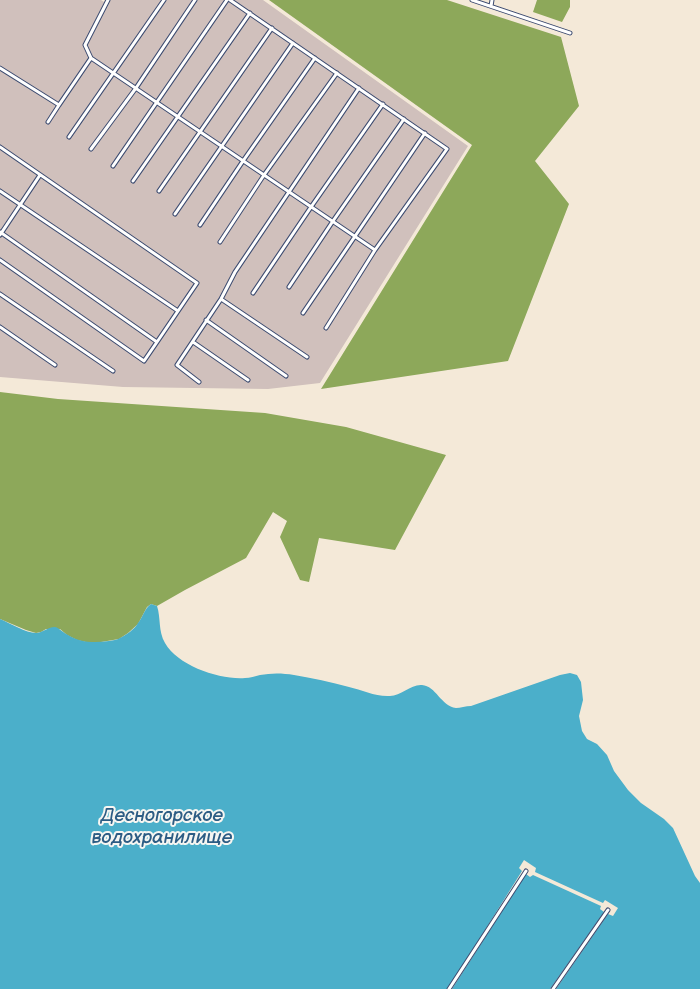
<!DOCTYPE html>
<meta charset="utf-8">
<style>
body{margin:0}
canvas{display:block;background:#f4e9d8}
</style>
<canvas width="700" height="989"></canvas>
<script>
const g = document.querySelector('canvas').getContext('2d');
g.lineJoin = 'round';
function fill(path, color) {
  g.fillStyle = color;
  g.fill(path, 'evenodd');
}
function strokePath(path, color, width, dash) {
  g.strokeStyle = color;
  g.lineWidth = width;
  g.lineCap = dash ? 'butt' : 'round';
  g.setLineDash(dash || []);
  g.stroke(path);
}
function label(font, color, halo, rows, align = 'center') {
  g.font = font + ' "Balsamiq Sans",sans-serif';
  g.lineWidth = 4;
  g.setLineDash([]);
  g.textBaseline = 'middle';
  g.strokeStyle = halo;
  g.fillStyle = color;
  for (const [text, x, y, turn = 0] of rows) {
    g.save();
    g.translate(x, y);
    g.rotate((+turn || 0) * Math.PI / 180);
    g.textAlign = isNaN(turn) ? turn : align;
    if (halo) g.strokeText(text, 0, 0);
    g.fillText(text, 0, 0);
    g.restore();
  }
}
fill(new Path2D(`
 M 0,0 L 101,0 L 104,2 L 105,0 L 263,0 L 468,146 L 320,383 L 268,389 L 123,387 L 0,377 Z`), '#d0c0bc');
fill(new Path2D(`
 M 269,0 L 447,0 L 561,37 L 579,106 L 535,161 L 569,204 L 508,361 L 321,389 L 472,145 Z
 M 537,0 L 570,0 L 570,7 L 562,22 L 533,12 Z
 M 0,392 L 58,399 L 265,413 L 346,427 L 446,455 L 395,550 L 319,538 L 309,582 L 300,580 L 280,537 L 287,521 L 273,512 L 246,558 L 185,590 L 157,606 L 151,604 L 147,607 L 138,624 L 128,633 L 119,639 L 101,642 L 90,643 L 77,640 L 67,635 L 60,629 L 46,629 L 41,632 L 36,633 L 26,630 L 0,619 Z`), '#8da85a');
fill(new Path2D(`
 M 151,604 L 157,606 C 161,618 158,631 165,643 C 178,666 220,680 245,678 C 250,678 255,676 260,675 C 271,673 282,673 294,675 C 312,678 331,682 349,687 C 362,690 376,697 390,696 C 401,696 411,684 422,685 C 436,686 441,706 456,708 C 460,708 466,706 471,706 L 560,675 L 570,673 L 577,675 L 581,682 L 583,700 L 579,716 L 582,731 L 587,739 L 597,744 L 607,755 L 614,771 L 628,790 L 641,803 L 664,819 L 673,828 L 695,876 L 700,883 L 700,989 L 0,989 L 0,619 C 10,623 26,633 36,633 C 43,633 47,627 55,627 C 60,628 63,633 68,635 C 80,643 95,643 109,641 C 113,640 117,640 120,638 C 126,635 135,629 138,623 C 143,617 144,609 151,604 Z`), '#4bafca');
fill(new Path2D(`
 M 524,860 L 536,868 L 535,872 L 603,903 L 605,900 L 618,908 L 613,916 L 608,914 L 556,989 L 550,989 L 604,912 L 600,909 L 601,906 L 533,875 L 530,877 L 526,874 L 452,989 L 448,989 L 522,871 L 519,868 Z`), '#f4e9d8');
const service = new Path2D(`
 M 108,0 L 85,45 L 91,58 L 375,250
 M 230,0 L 447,149 L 375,250 L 326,328
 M 472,0 L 570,33
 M 491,6 L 492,0
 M 0,68 L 59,105 L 91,58
 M 48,122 L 59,105
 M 69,137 L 164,0
 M 0,147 L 197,283 L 157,342 L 0,232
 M 91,149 L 136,88 L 195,0
 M 113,166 L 227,0
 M 133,181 L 250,13
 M 0,191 L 178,311
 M 159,191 L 272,28
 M 175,214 L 293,43
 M 200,225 L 243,161 L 315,58
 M 0,235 L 40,175
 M 220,242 L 264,175 L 337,73
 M 0,260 L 144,361 L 157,342
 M 289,287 L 333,221 L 404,119
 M 253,293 L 311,207 L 383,104
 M 0,294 L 113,371
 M 221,299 L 307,357
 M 303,313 L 425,133
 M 206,320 L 286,376
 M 0,327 L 55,365
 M 193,342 L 248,380
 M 199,382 L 177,365 L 221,299 L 235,272 L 359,88
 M 449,989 L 526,871
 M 553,989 L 608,910`);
strokePath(service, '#3c4b70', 5);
strokePath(service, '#fff', 3);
label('italic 19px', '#2c5c84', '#f6f6f2', [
 ["Десногорское",162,816],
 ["водохранилище",162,838]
]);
</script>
